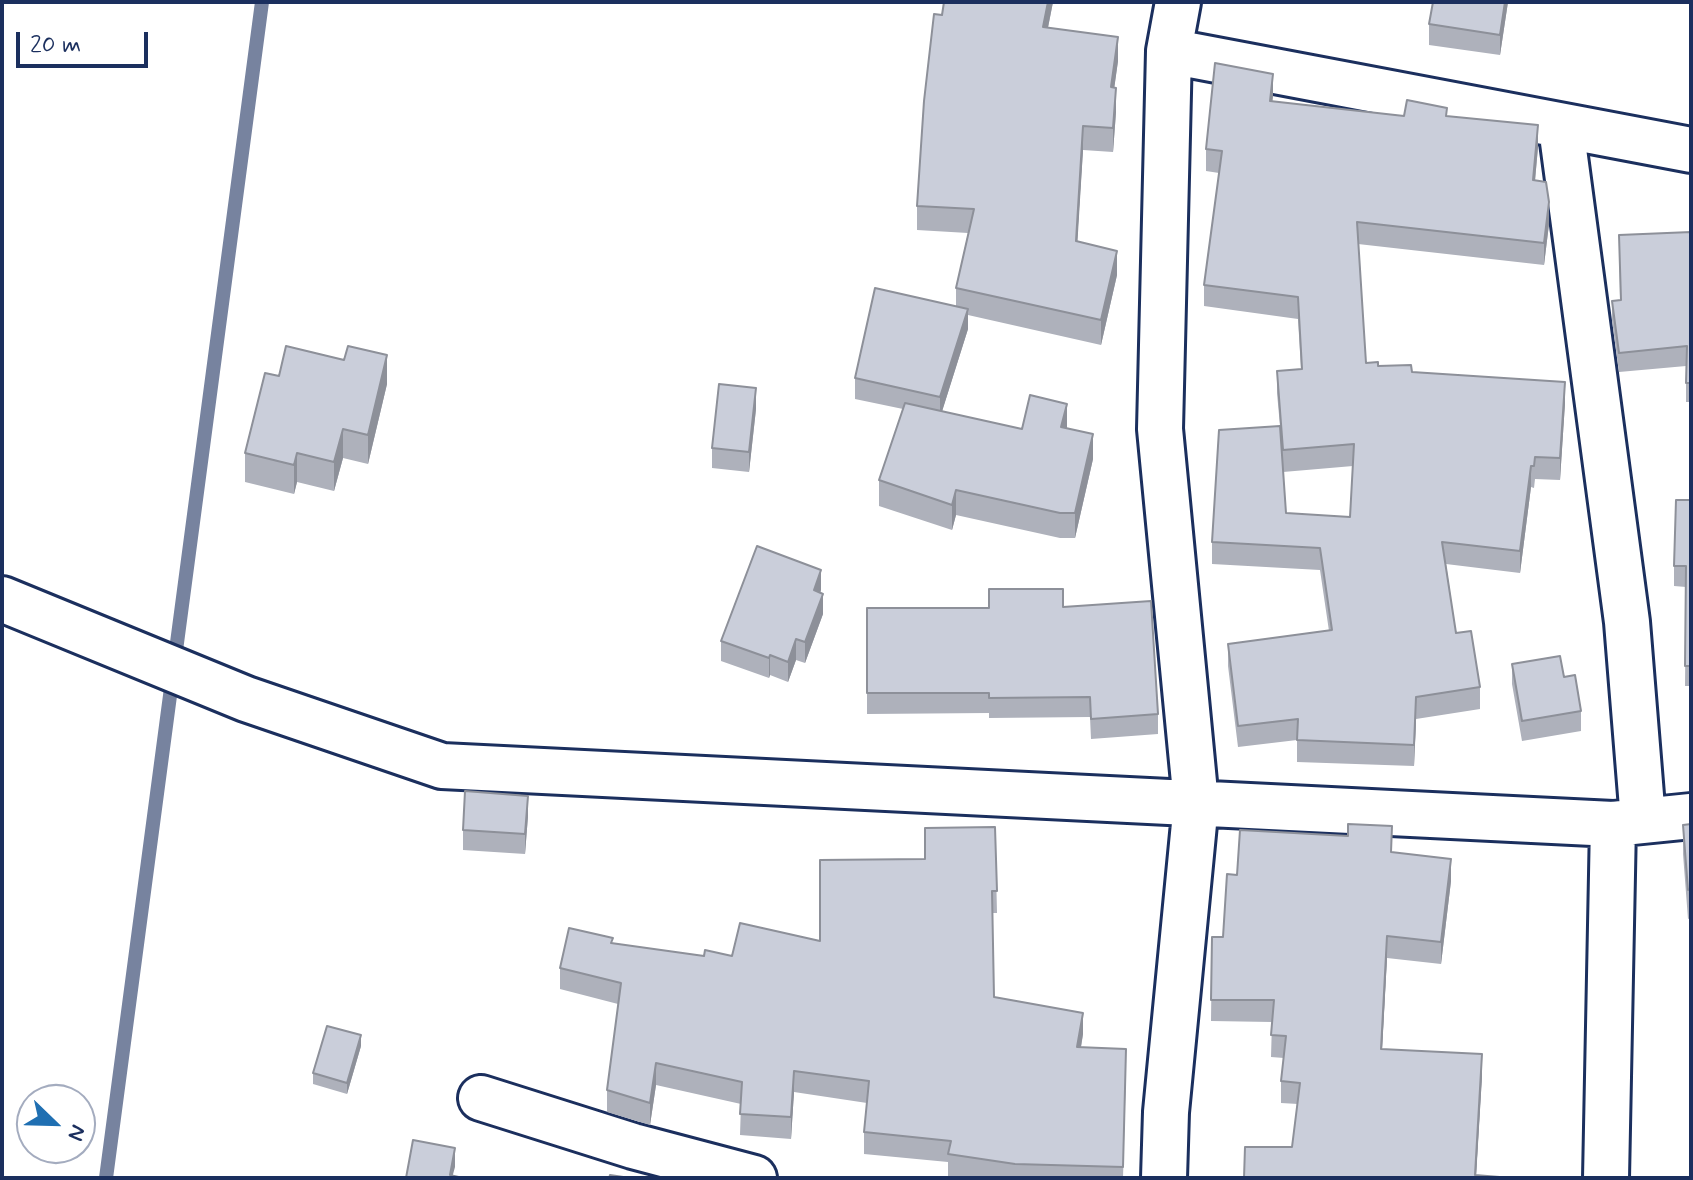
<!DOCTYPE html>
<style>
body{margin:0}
#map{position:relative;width:1693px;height:1180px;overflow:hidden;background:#fff;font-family:Mynerve,sans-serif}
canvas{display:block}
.frame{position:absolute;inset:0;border:4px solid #1b2f5e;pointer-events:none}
.north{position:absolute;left:16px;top:1084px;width:80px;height:80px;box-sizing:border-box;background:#fff;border:2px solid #a4acbf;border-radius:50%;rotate:113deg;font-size:22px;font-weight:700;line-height:32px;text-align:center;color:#1b2f5e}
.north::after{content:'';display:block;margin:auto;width:28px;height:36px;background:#1f6fb2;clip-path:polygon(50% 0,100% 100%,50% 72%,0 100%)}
.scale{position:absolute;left:16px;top:32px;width:132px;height:36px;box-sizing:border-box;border:4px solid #1b2f5e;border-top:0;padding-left:10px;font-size:24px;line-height:28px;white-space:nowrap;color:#1b2f5e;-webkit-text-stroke:6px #fff;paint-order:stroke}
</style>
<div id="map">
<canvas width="1693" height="1180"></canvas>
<div class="frame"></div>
<div class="north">N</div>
<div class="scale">20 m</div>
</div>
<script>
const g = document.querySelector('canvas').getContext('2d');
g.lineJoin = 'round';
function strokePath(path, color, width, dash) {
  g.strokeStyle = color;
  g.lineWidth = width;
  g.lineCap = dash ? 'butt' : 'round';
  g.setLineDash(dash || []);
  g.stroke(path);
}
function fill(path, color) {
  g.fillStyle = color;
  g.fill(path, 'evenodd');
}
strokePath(new Path2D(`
 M 106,1178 L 262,2`), '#77839f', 14);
const minor = new Path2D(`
 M 1169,51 L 1691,150
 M 1561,127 L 1627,622 L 1643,820
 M 2,599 L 246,699 L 442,766 L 1613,824 L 1691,816
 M 481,1098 L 633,1146 L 754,1178
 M 1164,1178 L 1166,1112 L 1196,803 L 1160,429 L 1169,51 L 1178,2
 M 1606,1178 L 1613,824`);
strokePath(minor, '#1b2f5e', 50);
strokePath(minor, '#fff', 44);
fill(new Path2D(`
 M 1053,2 L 1048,28 L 1118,61 L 1114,88 L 1116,112 L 1113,152 L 1083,150 L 1077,242 L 1117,275 L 1101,345 L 968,315 L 968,329 L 942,411 L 1022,429 L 1067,428 L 1093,459 L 1075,538 L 1060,538 L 956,515 L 952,530 L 879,506 L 879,480 L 903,409 L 855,399 L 855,378 L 956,306 L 956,288 L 968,233 L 917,230 L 917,206 L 942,15 Z
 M 1508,2 L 1500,55 L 1429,45 L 1429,24 Z
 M 1273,96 L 1272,101 L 1404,116 L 1447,116 L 1538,147 L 1535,181 L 1549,224 L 1544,265 L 1358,244 L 1366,363 L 1565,403 L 1560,480 L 1535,479 L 1534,488 L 1531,487 L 1520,573 L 1446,564 L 1456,633 L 1480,687 L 1480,709 L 1416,719 L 1414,766 L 1297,762 L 1297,740 L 1238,747 L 1228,666 L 1228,644 L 1329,631 L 1320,570 L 1212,564 L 1212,542 L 1280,426 L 1277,393 L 1277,371 L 1301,369 L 1298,319 L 1204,306 L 1204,285 L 1219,173 L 1206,171 L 1206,149 ZM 1353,466 L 1350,517 L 1286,513 L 1283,472 Z
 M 1691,232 L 1691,402 L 1686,402 L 1686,366 L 1619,372 L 1612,320 L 1612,301 L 1620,300 L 1619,235 Z
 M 279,376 L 387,384 L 368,464 L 343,458 L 334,491 L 297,482 L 294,494 L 245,482 L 245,453 Z
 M 756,409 L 749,472 L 712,468 L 712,448 Z
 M 1691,500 L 1691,686 L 1685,686 L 1686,587 L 1674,586 L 1674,566 Z
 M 821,590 L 820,593 L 823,614 L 805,663 L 796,660 L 788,682 L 770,675 L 769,678 L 721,661 L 721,641 Z
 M 1063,607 L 1158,714 L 1158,734 L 1091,739 L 1090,717 L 989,718 L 989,713 L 867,714 L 867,608 Z
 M 1512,664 L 1564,677 L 1581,711 L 1581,731 L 1522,741 L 1512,684 Z
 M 528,816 L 525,854 L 463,850 L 463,830 Z
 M 1691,824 L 1691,918 L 1688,919 L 1683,854 L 1683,825 Z
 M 995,827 L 997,913 L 992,913 L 994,997 L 1083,1034 L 1081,1048 L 1126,1071 L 1123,1178 L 963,1178 L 948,1176 L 948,1162 L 864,1154 L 864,1132 L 867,1103 L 794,1092 L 791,1139 L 740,1135 L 741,1104 L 656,1085 L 650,1125 L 607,1112 L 607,1090 L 618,1004 L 560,989 L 560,968 L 613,944 L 704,956 L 732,956 L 820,941 L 925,859 Z
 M 1392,852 L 1451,881 L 1441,964 L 1387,958 L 1382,1049 L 1482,1076 L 1476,1175 L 1244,1178 L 1292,1147 L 1298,1104 L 1281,1103 L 1281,1081 L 1284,1058 L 1271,1057 L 1272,1022 L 1211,1021 L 1212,937 L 1223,937 L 1237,875 Z
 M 361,1046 L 347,1094 L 313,1084 L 313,1073 Z`), '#aeb1bb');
fill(new Path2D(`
 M 1048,2 L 1053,2 L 1043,52 L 1043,27 Z
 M 1505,2 L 1508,2 L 1500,55 L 1500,35 Z
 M 1118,37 L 1118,61 L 1111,112 L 1111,87 Z
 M 1273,74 L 1273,96 L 1270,123 L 1270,101 Z
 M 1116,88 L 1116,112 L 1113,152 L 1113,128 Z
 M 1538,125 L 1538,147 L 1533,202 L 1533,180 Z
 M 1083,126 L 1083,150 L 1076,266 L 1076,241 Z
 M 1549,202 L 1549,224 L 1544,265 L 1544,243 Z
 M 1117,251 L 1117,275 L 1101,345 L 1101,320 Z
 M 968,309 L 968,329 L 940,418 L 940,397 Z
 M 387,355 L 387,384 L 368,464 L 368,435 Z
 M 1565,382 L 1565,403 L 1560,480 L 1560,458 Z
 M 756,388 L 756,409 L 749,472 L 749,452 Z
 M 1067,404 L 1067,430 L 1061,427 Z
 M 343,429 L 343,458 L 334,491 L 334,462 Z
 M 1093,434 L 1093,459 L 1075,538 L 1075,513 Z
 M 297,453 L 297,482 L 294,494 L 294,465 Z
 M 1531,466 L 1531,487 L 1520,573 L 1520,551 Z
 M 956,490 L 956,515 L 952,530 L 952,505 Z
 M 821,570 L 821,590 L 814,610 L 814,590 Z
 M 823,594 L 823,614 L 805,663 L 805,642 Z
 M 796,639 L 796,660 L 788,682 L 788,662 Z
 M 770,655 L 770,675 L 769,678 L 769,658 Z
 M 1416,697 L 1416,719 L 1414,766 L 1414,745 Z
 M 528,796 L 528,816 L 525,854 L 525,834 Z
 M 1451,859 L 1451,881 L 1441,964 L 1441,942 Z
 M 1387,936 L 1387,958 L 1381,1070 L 1381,1049 Z
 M 1083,1013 L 1083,1034 L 1077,1069 L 1077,1047 Z
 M 361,1035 L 361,1046 L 347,1094 L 347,1083 Z
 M 1482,1054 L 1482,1076 L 1476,1178 L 1475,1178 Z
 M 656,1063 L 656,1085 L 650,1125 L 650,1103 Z
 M 794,1071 L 794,1092 L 791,1139 L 791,1117 Z
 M 455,1148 L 455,1167 L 452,1178 L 450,1178 Z`), '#8d9099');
const building = new Path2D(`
 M 944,2 L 1048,2 L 1043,27 L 1118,37 L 1111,87 L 1116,88 L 1113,128 L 1083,126 L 1076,241 L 1117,251 L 1101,320 L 956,288 L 974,209 L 917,206 L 924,101 L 934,14 L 942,15 Z
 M 1433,2 L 1505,2 L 1500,35 L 1429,24 Z
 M 1215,63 L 1273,74 L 1270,101 L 1404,116 L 1407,100 L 1447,108 L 1446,116 L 1538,125 L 1533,180 L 1546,182 L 1549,202 L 1544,243 L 1357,222 L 1366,363 L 1378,362 L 1378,366 L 1411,365 L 1412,372 L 1565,382 L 1560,458 L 1535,457 L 1534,466 L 1531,466 L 1520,551 L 1442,542 L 1456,633 L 1471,631 L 1480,687 L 1416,697 L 1414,745 L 1297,740 L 1298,719 L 1238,726 L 1228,644 L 1332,630 L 1320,548 L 1212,542 L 1219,430 L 1280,426 L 1286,513 L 1350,517 L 1354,444 L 1283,450 L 1277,371 L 1302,369 L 1298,297 L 1204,285 L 1222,151 L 1206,149 Z
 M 1691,232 L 1691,383 L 1686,383 L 1687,346 L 1619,353 L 1612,301 L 1621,300 L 1619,235 Z
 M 875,288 L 968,309 L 940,397 L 855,378 Z
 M 286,346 L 344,360 L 348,346 L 387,355 L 368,435 L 343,429 L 334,462 L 297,453 L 294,465 L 245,453 L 265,373 L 279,376 Z
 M 719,384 L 756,388 L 749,452 L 712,448 Z
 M 1030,395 L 1067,404 L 1061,427 L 1093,434 L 1075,513 L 1060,513 L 956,490 L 952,505 L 879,480 L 905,403 L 1022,429 Z
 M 1676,500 L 1691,500 L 1691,666 L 1685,666 L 1686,566 L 1674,566 Z
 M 757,546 L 821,570 L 814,590 L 823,594 L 805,642 L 796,639 L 788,662 L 770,655 L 769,658 L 721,641 Z
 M 989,589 L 1063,589 L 1063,607 L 1151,601 L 1158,714 L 1091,719 L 1090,697 L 989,698 L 989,693 L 867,693 L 867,608 L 989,608 Z
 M 1560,656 L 1564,677 L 1575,675 L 1581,711 L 1522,721 L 1512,664 Z
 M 465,791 L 528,796 L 525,834 L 463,830 Z
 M 1348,824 L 1392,826 L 1391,852 L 1451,859 L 1441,942 L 1387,936 L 1381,1049 L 1482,1054 L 1475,1175 L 1512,1178 L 1244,1178 L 1245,1147 L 1292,1147 L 1300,1083 L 1281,1081 L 1286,1036 L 1271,1035 L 1274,1000 L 1211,1000 L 1212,937 L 1223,937 L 1227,874 L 1237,875 L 1240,830 L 1348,836 Z
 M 1691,824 L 1691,889 L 1688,890 L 1683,825 Z
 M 995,827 L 997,891 L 992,891 L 994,997 L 1083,1013 L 1077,1047 L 1126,1049 L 1123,1167 L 1015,1164 L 948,1154 L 951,1141 L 864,1132 L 869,1081 L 794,1071 L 791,1117 L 740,1114 L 742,1082 L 656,1063 L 650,1103 L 607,1090 L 621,983 L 560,968 L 569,928 L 613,938 L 611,943 L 704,956 L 705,950 L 732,956 L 740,923 L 820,941 L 820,860 L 925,859 L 925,828 Z
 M 327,1026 L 361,1035 L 347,1083 L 313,1073 Z
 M 413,1140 L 455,1148 L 450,1175 L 463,1178 L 406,1178 Z
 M 610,1175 L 630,1178 L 609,1178 Z`);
fill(building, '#caceda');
strokePath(building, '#8d9099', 2);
</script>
